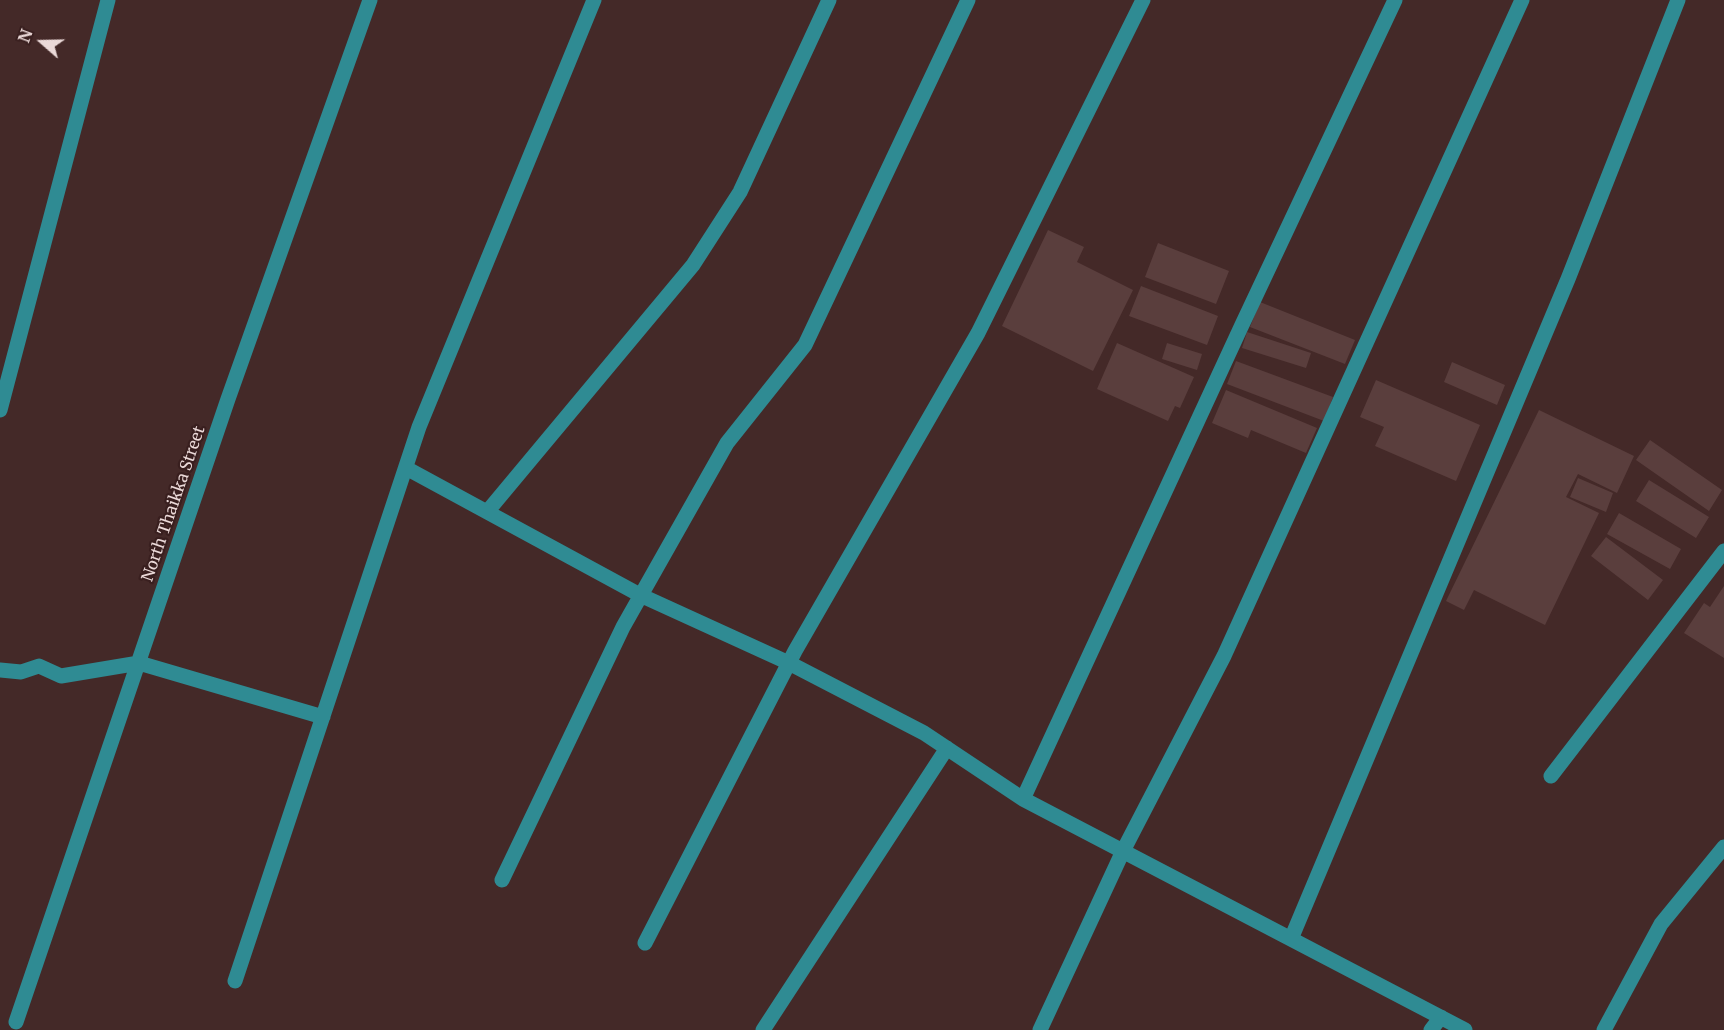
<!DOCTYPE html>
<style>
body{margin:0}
#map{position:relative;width:1724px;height:1030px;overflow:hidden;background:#442928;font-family:Merriweather,serif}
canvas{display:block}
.north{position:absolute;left:12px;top:12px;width:60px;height:60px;-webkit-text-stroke:4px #391f1f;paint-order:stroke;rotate:290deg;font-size:16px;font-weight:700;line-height:24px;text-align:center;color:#ebd9d8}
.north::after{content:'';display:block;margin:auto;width:21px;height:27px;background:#ebd9d8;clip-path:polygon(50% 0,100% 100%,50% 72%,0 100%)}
</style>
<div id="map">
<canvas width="1724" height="1030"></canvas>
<div class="north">N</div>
</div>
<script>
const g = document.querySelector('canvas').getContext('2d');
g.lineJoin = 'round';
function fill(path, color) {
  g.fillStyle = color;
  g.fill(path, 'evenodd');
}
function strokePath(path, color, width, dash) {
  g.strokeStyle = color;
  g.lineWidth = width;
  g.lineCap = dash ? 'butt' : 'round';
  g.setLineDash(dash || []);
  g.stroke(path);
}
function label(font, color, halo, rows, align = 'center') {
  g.font = font + ' Merriweather,serif';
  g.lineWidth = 4.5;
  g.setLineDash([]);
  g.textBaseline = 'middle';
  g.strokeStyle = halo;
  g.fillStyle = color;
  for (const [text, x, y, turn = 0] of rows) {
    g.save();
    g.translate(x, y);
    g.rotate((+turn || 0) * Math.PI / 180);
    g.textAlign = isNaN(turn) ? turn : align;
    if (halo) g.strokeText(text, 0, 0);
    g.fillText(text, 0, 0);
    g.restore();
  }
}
fill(new Path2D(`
 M 1048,230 L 1084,247 L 1077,262 L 1133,290 L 1093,371 L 1002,326 Z
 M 1158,243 L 1229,271 L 1216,304 L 1145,277 Z
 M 1141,286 L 1218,316 L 1207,345 L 1129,316 Z
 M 1260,302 L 1355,340 L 1345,364 L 1250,327 Z
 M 1247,332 L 1311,353 L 1306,368 L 1242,348 Z
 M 1117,343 L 1194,377 L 1180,408 L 1175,406 L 1168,421 L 1097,389 Z
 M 1167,343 L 1202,354 L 1197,370 L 1162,359 Z
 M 1236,361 L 1333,397 L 1324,421 L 1227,384 Z
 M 1452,362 L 1505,385 L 1497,405 L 1444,382 Z
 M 1376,380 L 1480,425 L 1456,481 L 1375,446 L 1384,427 L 1360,417 Z
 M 1226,390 L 1317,428 L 1306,453 L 1251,430 L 1248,438 L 1212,423 Z
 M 1539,410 L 1634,456 L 1617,493 L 1578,474 L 1566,497 L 1599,513 L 1545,625 L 1474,590 L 1464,610 L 1446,601 Z
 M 1650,440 L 1722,490 L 1709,511 L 1636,460 Z
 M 1578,478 L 1613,493 L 1606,512 L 1570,497 Z
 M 1649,480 L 1709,517 L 1696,538 L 1636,501 Z
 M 1619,513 L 1681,549 L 1670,569 L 1607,534 Z
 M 1606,537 L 1663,580 L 1648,600 L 1591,556 Z
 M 1724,586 L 1724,658 L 1684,633 L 1704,603 L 1710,607 Z`), '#5a3e3d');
strokePath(new Path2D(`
 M 1395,0 L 1241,327 L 1023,799 L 1291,939 L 1568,279 L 1678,0
 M 0,410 L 108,0
 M 406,468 L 640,595 L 789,663 L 924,733 L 1023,799
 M 487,512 L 693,265 L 740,192 L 829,0
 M 0,670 L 21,672 L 39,666 L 61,676 L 139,663 L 323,717
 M 1551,776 L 1724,551
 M 502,880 L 623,627 L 727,443 L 805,345 L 968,0
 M 1291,939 L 1465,1030
 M 645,943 L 795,651 L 978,333 L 1143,0
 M 235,981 L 419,427 L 594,0
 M 16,1022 L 228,399 L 370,0
 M 763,1030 L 947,748
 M 1040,1030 L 1123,851 L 1224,656 L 1522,0
 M 1431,1030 L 1441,1017
 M 1604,1030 L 1661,924 L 1724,847`), '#2f8b93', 15);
label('16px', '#ebd9d8', '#391f1f', [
 ["North Thaikka Street",174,504,-71]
]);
</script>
